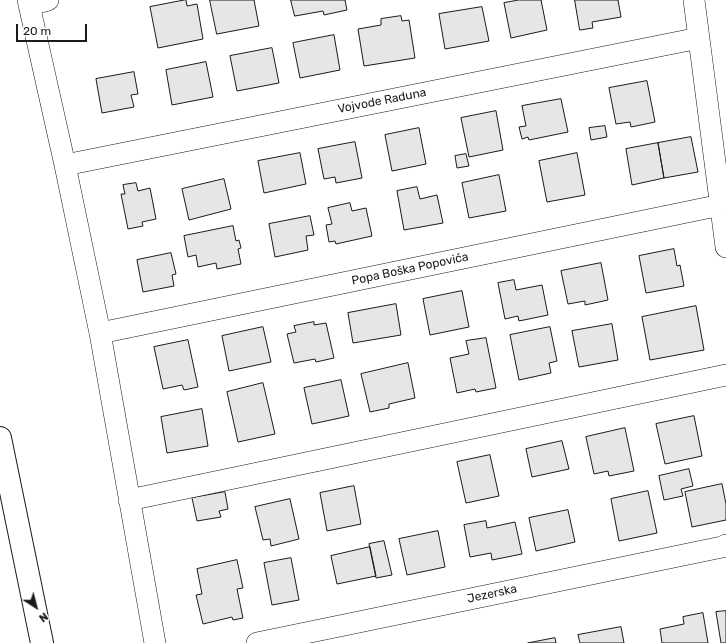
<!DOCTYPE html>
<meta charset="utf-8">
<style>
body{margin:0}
#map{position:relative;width:726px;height:643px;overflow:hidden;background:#fff;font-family:Rubik,sans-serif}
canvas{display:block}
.north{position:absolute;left:16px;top:587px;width:40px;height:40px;-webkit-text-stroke:3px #fff;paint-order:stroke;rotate:144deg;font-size:11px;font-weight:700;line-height:16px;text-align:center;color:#1a1a1a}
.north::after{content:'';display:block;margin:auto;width:14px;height:18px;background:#1a1a1a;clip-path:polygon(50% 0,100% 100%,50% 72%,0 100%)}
.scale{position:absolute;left:16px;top:24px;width:71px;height:18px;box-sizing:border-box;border:2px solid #1a1a1a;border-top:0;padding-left:5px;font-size:12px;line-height:14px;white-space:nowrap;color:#1a1a1a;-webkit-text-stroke:3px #fff;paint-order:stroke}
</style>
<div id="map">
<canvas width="726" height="643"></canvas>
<div class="north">N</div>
<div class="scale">20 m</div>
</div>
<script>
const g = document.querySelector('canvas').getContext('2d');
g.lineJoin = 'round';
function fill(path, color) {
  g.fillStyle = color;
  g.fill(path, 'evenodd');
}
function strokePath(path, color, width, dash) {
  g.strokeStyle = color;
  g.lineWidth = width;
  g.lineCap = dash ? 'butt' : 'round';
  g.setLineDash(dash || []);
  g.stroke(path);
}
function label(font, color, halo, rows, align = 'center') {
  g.font = font + ' Rubik,sans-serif';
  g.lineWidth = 3;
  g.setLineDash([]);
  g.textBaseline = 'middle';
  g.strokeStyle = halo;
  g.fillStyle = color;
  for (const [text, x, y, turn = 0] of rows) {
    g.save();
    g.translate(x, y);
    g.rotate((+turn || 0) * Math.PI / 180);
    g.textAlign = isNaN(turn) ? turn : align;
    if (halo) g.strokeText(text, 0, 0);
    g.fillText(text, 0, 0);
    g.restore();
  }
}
const building = new Path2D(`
 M 186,0 L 187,6 L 197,4 L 203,39 L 158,48 L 150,7 Z
 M 210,0 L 254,0 L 259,26 L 217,34 Z
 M 291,0 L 345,0 L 347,10 L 324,15 L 323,11 L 295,16 Z
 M 519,0 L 541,0 L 547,30 L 511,38 L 504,3 Z
 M 575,0 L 618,0 L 621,17 L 592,22 L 593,28 L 580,30 Z
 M 482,7 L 489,41 L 445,49 L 439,14 Z
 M 401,16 L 402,21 L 409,20 L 415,58 L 364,66 L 358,29 L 381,25 L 381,19 Z
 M 334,35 L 340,70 L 300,78 L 293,43 Z
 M 272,48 L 279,83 L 237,91 L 230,56 Z
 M 206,62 L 213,97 L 172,105 L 166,70 Z
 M 134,72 L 138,94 L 131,95 L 134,107 L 102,113 L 96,79 Z
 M 647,81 L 655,122 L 631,127 L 630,122 L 616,124 L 609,88 Z
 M 561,99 L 568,132 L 529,140 L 528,137 L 522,139 L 519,127 L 526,126 L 522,106 Z
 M 496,111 L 503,150 L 469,157 L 461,118 Z
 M 605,126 L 607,137 L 591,140 L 589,128 Z
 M 419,128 L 426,164 L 392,171 L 385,135 Z
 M 691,137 L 698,172 L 664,178 L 658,143 Z
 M 355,142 L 362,178 L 336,183 L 335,177 L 324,179 L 318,149 Z
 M 658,143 L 664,178 L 632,185 L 626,149 Z
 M 300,153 L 306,184 L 264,193 L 258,161 Z
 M 577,153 L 585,195 L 547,202 L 539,161 Z
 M 466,154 L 469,166 L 457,168 L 455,156 Z
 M 499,175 L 506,211 L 469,218 L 462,183 Z
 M 224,179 L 231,209 L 189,220 L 182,189 Z
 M 136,183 L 138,191 L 150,188 L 156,219 L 142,222 L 143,226 L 128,229 L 121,194 L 125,194 L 123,185 Z
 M 417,187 L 420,199 L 437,195 L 443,223 L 404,230 L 397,191 Z
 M 350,203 L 352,211 L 366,208 L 372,236 L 336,244 L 335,241 L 329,242 L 326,225 L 332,224 L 328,208 Z
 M 310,216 L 314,235 L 306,236 L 308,250 L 275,257 L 269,224 Z
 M 233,226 L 236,241 L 239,240 L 241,248 L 238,249 L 241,264 L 217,269 L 216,263 L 198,267 L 196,255 L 188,257 L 184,236 Z
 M 674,249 L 677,266 L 680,265 L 684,286 L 646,293 L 639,256 Z
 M 171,253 L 176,274 L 172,275 L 174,286 L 143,292 L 137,260 Z
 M 601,263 L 608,300 L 585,305 L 585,301 L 568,304 L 561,271 Z
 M 514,280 L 516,290 L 542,285 L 548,315 L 519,321 L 518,316 L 505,319 L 498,283 Z
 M 462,291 L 469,327 L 430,335 L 423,299 Z
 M 396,304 L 401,335 L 353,343 L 348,313 Z
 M 696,306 L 704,350 L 650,360 L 642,317 Z
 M 314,322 L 314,325 L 326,323 L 334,358 L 316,362 L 315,359 L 294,363 L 287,334 L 296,332 L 294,326 Z
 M 612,324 L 618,360 L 579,367 L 572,331 Z
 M 263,327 L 271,362 L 229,371 L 222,336 Z
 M 550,327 L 557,361 L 549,363 L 551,373 L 519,380 L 510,335 Z
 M 486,338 L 496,388 L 476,392 L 475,389 L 457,393 L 450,358 L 469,354 L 466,341 Z
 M 188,340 L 198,387 L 184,390 L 182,385 L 163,389 L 154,347 Z
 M 408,363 L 415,398 L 389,404 L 389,408 L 370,412 L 361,374 Z
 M 341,380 L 349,416 L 312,424 L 304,388 Z
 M 263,383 L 275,434 L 238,442 L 227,392 Z
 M 202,409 L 208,446 L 167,453 L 161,417 Z
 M 694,416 L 702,456 L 665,464 L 656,424 Z
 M 625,428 L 634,471 L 609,476 L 608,471 L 594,474 L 586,437 Z
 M 562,441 L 569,469 L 532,477 L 526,449 Z
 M 490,455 L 499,496 L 466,503 L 457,462 Z
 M 689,469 L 693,486 L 681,489 L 683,496 L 664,500 L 659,476 Z
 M 722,484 L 726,504 L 726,520 L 692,527 L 685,492 Z
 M 354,486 L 361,524 L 327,531 L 320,493 Z
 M 648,491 L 657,533 L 619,541 L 611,499 Z
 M 225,492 L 228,509 L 219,511 L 221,517 L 197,521 L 192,498 Z
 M 290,499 L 299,539 L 271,546 L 270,539 L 263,540 L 255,507 Z
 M 568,510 L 575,542 L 536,551 L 529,518 Z
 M 486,521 L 487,528 L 515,522 L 522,554 L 492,560 L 491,553 L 470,557 L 464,525 Z
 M 438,531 L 445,567 L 407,575 L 399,539 Z
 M 384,541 L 392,575 L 376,578 L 369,544 Z
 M 370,547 L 376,576 L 337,584 L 331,556 Z
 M 291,558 L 299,600 L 272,605 L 264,563 Z
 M 237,560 L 243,588 L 237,589 L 243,618 L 233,620 L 232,617 L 203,624 L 196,595 L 202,594 L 197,569 Z
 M 726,611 L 726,643 L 721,643 L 716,612 Z
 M 703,613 L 708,643 L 662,643 L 660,629 L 684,624 L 683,617 Z
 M 621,627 L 624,643 L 580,643 L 578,635 Z
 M 555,638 L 556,643 L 528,643 Z`);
fill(building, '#e6e6e6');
strokePath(building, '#1a1a1a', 1);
const street = new Path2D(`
 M 28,0 L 65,165 L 100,333 L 155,643
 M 694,0 L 726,247
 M 29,5 L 48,0
 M 65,165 L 699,38
 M 100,333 L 721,205
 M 129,500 L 726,375
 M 257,643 L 722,547 L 726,545`);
const primary = new Path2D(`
 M 0,438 L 42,643`);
strokePath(street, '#1a1a1a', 22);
strokePath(primary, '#1a1a1a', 24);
strokePath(street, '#fff', 21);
strokePath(primary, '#fff', 22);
label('12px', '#1a1a1a', '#fff', [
 ["Vojvode Raduna",382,101,-11],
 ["Popa Boška Popovića",410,269,-12],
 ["Jezerska",492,594,-12]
]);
</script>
